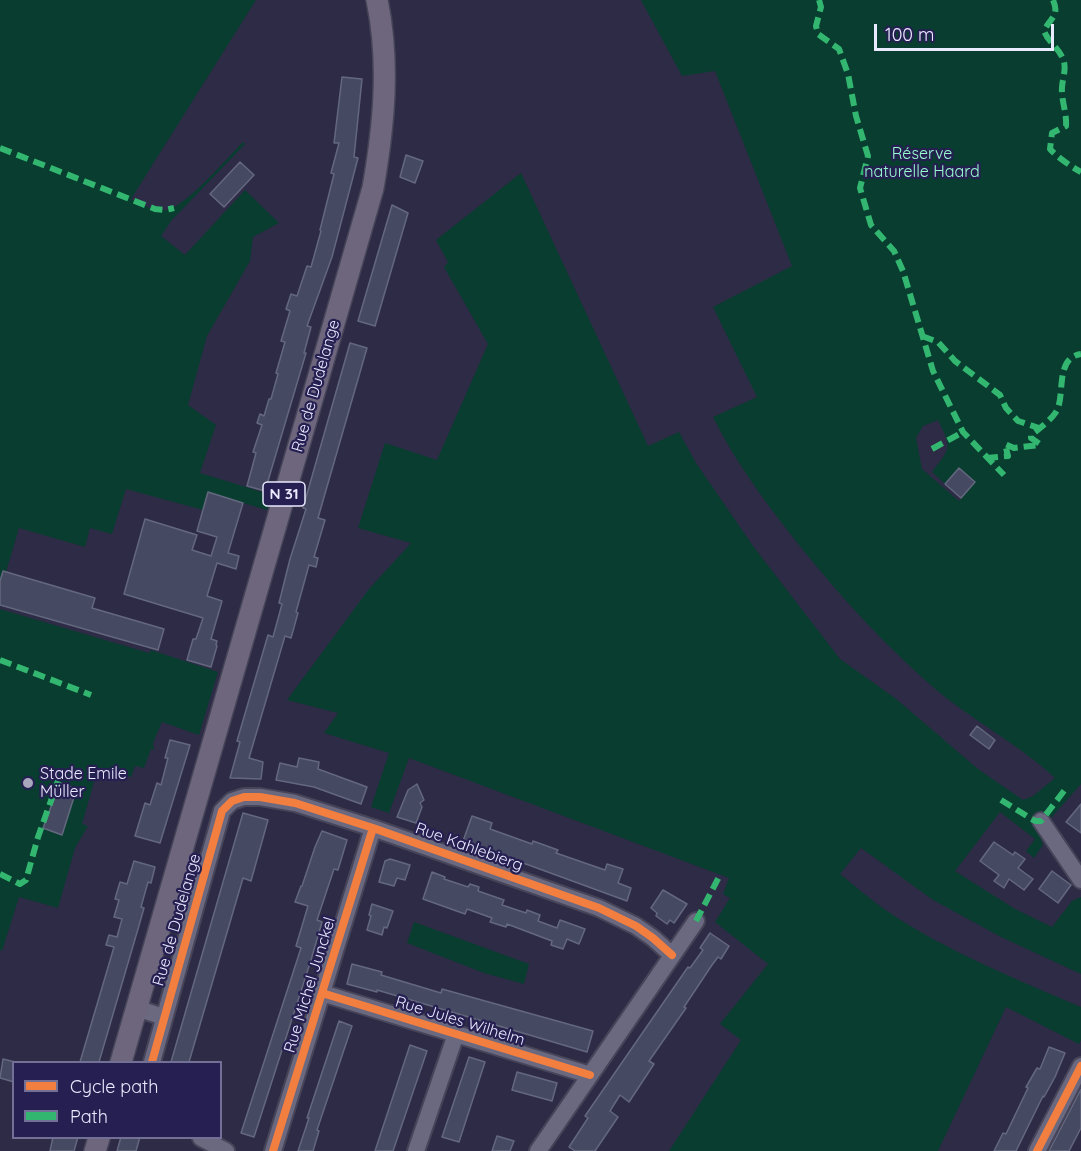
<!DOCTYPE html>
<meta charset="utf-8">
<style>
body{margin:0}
#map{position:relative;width:1081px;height:1151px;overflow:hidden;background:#2e2b46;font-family:Quicksand,sans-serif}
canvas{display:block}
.legend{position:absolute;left:12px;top:1061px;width:210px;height:78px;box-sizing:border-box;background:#251f52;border:2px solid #737097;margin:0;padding:8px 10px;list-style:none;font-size:18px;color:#e9eafe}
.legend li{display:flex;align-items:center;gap:12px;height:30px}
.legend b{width:30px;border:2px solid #737097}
.scale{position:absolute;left:874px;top:24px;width:180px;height:27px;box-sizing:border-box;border:3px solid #e9eafe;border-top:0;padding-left:8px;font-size:18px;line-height:21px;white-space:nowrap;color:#e9eafe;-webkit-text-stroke:4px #251f52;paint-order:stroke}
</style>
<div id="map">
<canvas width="1081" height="1151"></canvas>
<ul class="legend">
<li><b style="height:8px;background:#f27e40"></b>Cycle path</li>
<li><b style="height:8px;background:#33b770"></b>Path</li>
</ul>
<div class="scale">100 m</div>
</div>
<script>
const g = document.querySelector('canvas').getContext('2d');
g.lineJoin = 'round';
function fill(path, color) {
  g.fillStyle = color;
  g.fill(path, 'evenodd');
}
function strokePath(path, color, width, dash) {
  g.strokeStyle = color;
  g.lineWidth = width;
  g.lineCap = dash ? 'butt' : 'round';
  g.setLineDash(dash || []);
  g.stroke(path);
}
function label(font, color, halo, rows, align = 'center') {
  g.font = font + ' Quicksand,sans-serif';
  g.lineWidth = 4.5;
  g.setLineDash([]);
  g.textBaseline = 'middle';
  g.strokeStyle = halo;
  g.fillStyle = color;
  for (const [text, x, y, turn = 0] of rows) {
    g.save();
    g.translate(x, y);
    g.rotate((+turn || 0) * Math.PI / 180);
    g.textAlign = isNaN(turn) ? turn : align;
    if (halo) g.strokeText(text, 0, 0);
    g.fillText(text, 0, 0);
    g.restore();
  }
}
fill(new Path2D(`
 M 0,0 L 256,0 L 131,199 C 142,204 154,212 166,210 C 186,207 227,158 243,142 L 245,144 L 171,221 L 161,236 L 185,255 L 245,190 L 279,223 L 253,237 L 250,261 L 207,336 L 188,405 L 216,425 L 200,473 L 272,495 L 267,510 L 209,493 L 203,510 L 126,489 L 112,534 L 90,528 L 85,547 L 19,528 L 6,572 L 3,571 L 0,581 Z
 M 641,0 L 1081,0 L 1081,784 L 1051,818 L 1041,813 L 1035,821 L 1043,845 L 1034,858 L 1026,851 L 1035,839 L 1000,812 L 955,871 L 1015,909 L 1052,927 L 1072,901 L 1081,897 L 1081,974 L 1001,937 L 933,900 L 861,848 L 840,874 C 855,886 871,900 887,911 C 944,950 1018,980 1081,1007 L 1081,1040 L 1079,1044 L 1006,1007 L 938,1151 L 669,1151 L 741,1040 L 720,1024 L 768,964 L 715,922 L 730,898 L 723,894 L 729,878 L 409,758 L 389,813 L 371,807 L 389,753 L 324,733 L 338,713 L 287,700 L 369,589 L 411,543 L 358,528 L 385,443 L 437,460 L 488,344 L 444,267 L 448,262 L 436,240 L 521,173 L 648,446 L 679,432 L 696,463 L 753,546 L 840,659 L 895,698 L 978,769 L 1023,800 L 1033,796 L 1055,778 C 1024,749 980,724 945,697 C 887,649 835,591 788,531 C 760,495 734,459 713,417 L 757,397 L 713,307 L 792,266 L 715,71 L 682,76 ZM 938,420 C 952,449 951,447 932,472 L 945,484 L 959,468 L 975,482 L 959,501 L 922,469 L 916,438 L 923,426 Z
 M 0,609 L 149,653 L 151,650 L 218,672 L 199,735 L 162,722 L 153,743 L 154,750 L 151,749 L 144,768 L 135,766 L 131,777 L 98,768 L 82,824 L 88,826 L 75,848 L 58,908 L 19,897 L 2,951 L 0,950 Z
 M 414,922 L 529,964 L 524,984 L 484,973 L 407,943 Z`), '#083d30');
const building = new Path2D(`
 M 342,77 L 362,79 L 354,157 L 358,158 L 332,257 L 307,326 L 311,327 L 304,353 L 306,353 L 265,491 L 247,486 L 256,453 L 253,452 L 262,425 L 257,423 L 260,414 L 264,416 L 269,399 L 271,399 L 278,374 L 276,373 L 285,342 L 281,341 L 290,311 L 286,309 L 291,294 L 297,296 L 307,266 L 311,267 L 321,231 L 320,230 L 334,174 L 331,173 L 339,143 L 334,143 Z
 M 406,155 L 423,161 L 415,183 L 400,177 Z
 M 240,162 L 254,175 L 224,207 L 210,194 Z
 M 392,205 L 408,213 L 375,326 L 358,321 Z
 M 350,343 L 367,348 L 318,518 L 325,520 L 314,557 L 318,558 L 316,567 L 309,565 L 296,612 L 298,613 L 291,638 L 285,636 L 249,758 L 263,762 L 261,779 L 230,778 L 240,742 L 237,741 L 268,635 L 273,637 L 282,604 L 279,603 L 290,559 L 306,509 L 303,508 Z
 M 959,468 L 975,482 L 961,498 L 945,484 Z
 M 208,492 L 243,503 L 228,553 L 239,556 L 236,569 L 217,563 L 207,596 L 222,601 L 211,639 L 217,641 L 216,645 L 217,646 L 211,667 L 187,660 L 193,639 L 196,639 L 203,618 L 124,594 L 145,519 L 197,535 L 192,550 L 211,556 L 217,537 L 197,531 Z
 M 3,571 L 95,598 L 92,608 L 164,629 L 158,650 L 0,605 L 0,581 Z
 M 977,726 L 995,740 L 989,749 L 970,735 Z
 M 170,740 L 190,745 L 160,843 L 135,836 L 145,803 L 150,805 L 157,783 L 161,785 L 168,758 L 165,758 Z
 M 299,758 L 319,762 L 318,769 L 367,787 L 361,804 L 314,787 L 276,780 L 280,763 L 297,767 Z
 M 60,783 L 71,787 L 70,792 L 75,794 L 62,835 L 43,828 Z
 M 417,784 L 424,800 L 420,803 L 422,807 L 416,823 L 397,817 L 408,790 Z
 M 1081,804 L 1081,833 L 1066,822 Z
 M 243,813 L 268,820 L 251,881 L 243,878 L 189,1062 L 171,1062 Z
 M 472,816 L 492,823 L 490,829 L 532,844 L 533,841 L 558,850 L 556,853 L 605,870 L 607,864 L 623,869 L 618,883 L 631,888 L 627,901 L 463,841 Z
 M 322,831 L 347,840 L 338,870 L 334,869 L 317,920 L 322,922 L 311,960 L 254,1137 L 241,1133 L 301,948 L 296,946 L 308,906 L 295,902 L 301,886 L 302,886 L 315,847 Z
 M 994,842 L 1013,855 L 1015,852 L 1025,859 L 1018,868 L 1033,879 L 1024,890 L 1009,879 L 1004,888 L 994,881 L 999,875 L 980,861 Z
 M 390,859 L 410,865 L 405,880 L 397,878 L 394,886 L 379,882 L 385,861 Z
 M 134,861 L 155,867 L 151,883 L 148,882 L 141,907 L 144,908 L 138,929 L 99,1062 L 80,1062 L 114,947 L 106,945 L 109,935 L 117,937 L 122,919 L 114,917 L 119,900 L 115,899 L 120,882 L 127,884 Z
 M 1052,871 L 1071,885 L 1058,903 L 1039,889 Z
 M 432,872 L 445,877 L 444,879 L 468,887 L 470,884 L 479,887 L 478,891 L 504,900 L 502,905 L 526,913 L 527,910 L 540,915 L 538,921 L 557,928 L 560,920 L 585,929 L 579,944 L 567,939 L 563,949 L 551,945 L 552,941 L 507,924 L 506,927 L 490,922 L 492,918 L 467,909 L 465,914 L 423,899 Z
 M 663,890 L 687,904 L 674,923 L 670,920 L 667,924 L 656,916 L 657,913 L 651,908 Z
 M 372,904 L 393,911 L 387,928 L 384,927 L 382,935 L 367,930 L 371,916 L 369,915 Z
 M 710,933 L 729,946 L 721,959 L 718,957 L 712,965 L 684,1007 L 686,1008 L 649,1061 L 654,1064 L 629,1102 L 620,1095 L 610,1111 L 618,1117 L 595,1151 L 575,1151 L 569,1147 L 588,1118 L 585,1116 L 688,967 L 690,968 L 703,950 L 700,948 Z
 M 352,964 L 382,972 L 381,975 L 441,993 L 442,989 L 593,1031 L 587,1052 L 377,990 L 377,992 L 347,984 Z
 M 339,1021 L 352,1026 L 317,1130 L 319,1131 L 313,1151 L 298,1151 L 309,1118 L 307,1118 Z
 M 410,1045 L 427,1051 L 393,1151 L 375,1151 Z
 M 1049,1047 L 1065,1053 L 1055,1077 L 1044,1097 L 1043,1096 L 1016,1151 L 994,1151 L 1003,1133 L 1006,1134 L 1028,1088 L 1026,1087 L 1037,1068 L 1040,1069 Z
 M 469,1057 L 485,1062 L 459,1142 L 442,1137 Z
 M 3,1059 L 15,1062 L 14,1082 L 0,1078 Z
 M 517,1072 L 557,1083 L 552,1101 L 512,1090 Z
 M 1081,1089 L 1081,1128 L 1069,1151 L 1049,1151 Z
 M 497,1136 L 514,1141 L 510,1151 L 492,1151 Z
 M 53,1137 L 78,1137 L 74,1151 L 50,1151 Z
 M 121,1137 L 140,1137 L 136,1151 L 117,1151 Z`);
fill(building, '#454961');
strokePath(building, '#64687f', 1.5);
const minor = new Path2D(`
 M 1041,821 L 1081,880
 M 322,993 L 590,1075
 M 136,1008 L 164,1017
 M 152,1062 L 222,811 L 232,801 L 244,797 L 260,797 L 295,803 L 373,828 L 599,908 L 636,926 L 653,938 L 672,955
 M 201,1138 L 226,1151
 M 273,1151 L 373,828
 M 416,1151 L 456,1034
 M 538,1151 L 696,921
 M 1037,1151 L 1081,1066`);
const major = new Path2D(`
 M 121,1062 L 373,188 C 384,125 390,63 377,0
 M 95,1151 L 99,1138`);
strokePath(minor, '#464458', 20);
strokePath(major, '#464458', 24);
strokePath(minor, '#6a6980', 16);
strokePath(major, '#6d667d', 21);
strokePath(new Path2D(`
 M 819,0 L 821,7 L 816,26 L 818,34 L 839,49 L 848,74 L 856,116 L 868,156 L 860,188 L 871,225 L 894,251 L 903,271 L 933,371 L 963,432 L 1004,475
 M 1053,0 C 1060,16 1050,18 1044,31 C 1048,41 1056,46 1061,55 C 1068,66 1063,75 1062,87 C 1061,100 1067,113 1066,126 L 1052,133 L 1050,149 C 1056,156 1073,168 1081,172
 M 0,148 L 155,209 L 165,210 L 174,208
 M 922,336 L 938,342 L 955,361 L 1000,395 L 1006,408 L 1018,421 L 1039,428
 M 932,449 L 963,432
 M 986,458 L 1008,456 L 1005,444 L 1014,448 L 1039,445 L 1040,444 L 1031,438 L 1031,435 C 1038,430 1051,420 1056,412 C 1066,396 1054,358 1081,354
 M 0,660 L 91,695
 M 1001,800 L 1035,821 L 1041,821 L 1067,787
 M 0,874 L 20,884 L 26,880 L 38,837 L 58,781
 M 696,921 L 720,875`), '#33b770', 6, [12, 6]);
strokePath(new Path2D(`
 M 322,993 L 590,1075
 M 152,1062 L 222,811 L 232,801 L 244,797 L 260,797 L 295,803 L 373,828 L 599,908 L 636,926 L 653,938 L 672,955
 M 273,1151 L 373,828
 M 1037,1151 L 1081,1066`), '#f27e40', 8);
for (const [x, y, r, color] of [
 [28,783,6,"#a8a7be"]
]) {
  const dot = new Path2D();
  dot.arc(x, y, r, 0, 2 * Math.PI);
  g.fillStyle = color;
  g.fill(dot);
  strokePath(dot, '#251f52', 2);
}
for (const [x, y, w] of [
 [284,494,42]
]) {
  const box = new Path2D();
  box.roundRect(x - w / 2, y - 12, w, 24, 4.5);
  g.fillStyle = '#251f52';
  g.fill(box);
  strokePath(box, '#e9eafe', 1.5);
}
label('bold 15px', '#e9eafe', null, [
 ["N 31",284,494]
]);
label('16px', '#98fbcf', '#251f52', [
 ["Réserve",922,154],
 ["naturelle Haard",922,172]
]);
label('16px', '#e9eafe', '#251f52', [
 ["Rue de Dudelange",316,386,-74],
 ["Rue Kahlebierg",469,847,20],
 ["Rue de Dudelange",177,920,-74],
 ["Rue Michel Junckel",310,985,-73],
 ["Rue Jules Wilhelm",460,1021,17]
]);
label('16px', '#e9eafe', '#251f52', [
 ["Stade Emile",40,774],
 ["Müller",40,792]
], 'left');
</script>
